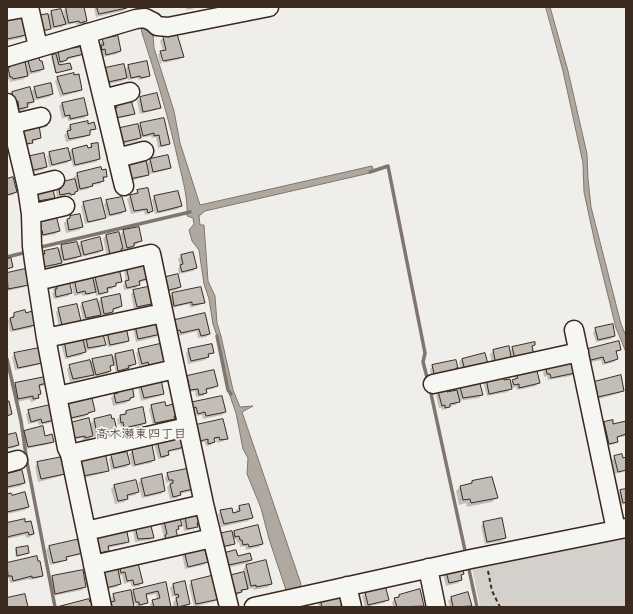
<!DOCTYPE html>
<meta charset="utf-8">
<style>
body{margin:0}
#map{position:relative;width:633px;height:614px;overflow:hidden;background:#efeeea;font-family:"Shantell Sans",sans-serif}
canvas{display:block}
.frame{position:absolute;inset:0;border:8px solid #3b2a1e;pointer-events:none}
</style>
<div id="map">
<canvas width="633" height="614"></canvas>
<div class="frame"></div>
</div>
<script>
const g = document.querySelector('canvas').getContext('2d');
g.lineJoin = 'round';
function fill(path, color) {
  g.fillStyle = color;
  g.fill(path, 'evenodd');
}
function strokePath(path, color, width, dash) {
  g.strokeStyle = color;
  g.lineWidth = width;
  g.lineCap = dash ? 'butt' : 'round';
  g.setLineDash(dash || []);
  g.stroke(path);
}
function label(font, color, halo, rows, align = 'center') {
  g.font = font + ' "Shantell Sans","Klee One",sans-serif';
  g.lineWidth = 3.5;
  g.setLineDash([]);
  g.textBaseline = 'middle';
  g.strokeStyle = halo;
  g.fillStyle = color;
  for (const [text, x, y, turn = 0] of rows) {
    g.save();
    g.translate(x, y);
    g.rotate((+turn || 0) * Math.PI / 180);
    g.textAlign = isNaN(turn) ? turn : align;
    if (halo) g.strokeText(text, 0, 0);
    g.fillText(text, 0, 0);
    g.restore();
  }
}
fill(new Path2D(`
 M 626,532 L 626,607 L 480,607 L 471,563 Z`), '#d4d1cc');
const water = new Path2D(`
 M 546,7 L 550,7 L 568,71 L 587,154 L 588,179 L 591,207 L 621,324 L 626,336 L 626,352 L 616,328 L 595,243 L 584,192 L 583,163 L 563,71 Z
 M 141,24 L 149,28 L 153,35 L 154,48 L 174,111 L 180,143 L 200,205 L 372,166 L 374,172 L 205,211 L 199,216 L 200,225 L 204,225 L 208,281 L 215,296 L 217,323 L 221,336 L 233,390 L 240,407 L 253,406 L 242,412 L 301,584 L 300,590 L 287,593 L 269,539 L 261,508 L 247,474 L 248,458 L 243,449 L 236,413 L 229,393 L 219,342 L 213,324 L 209,299 L 204,284 L 199,250 L 192,241 L 189,230 L 194,224 L 193,218 L 187,216 C 188,198 183,181 179,164 C 169,119 156,76 142,33 Z`);
fill(water, '#afa8a1');
strokePath(water, '#81766d', 1);
fill(new Path2D(`
 M 71,7 L 83,7 L 86,21 L 83,24 L 77,25 L 76,23 L 66,25 L 66,24 L 62,27 L 51,29 L 51,28 L 47,31 L 38,33 L 48,30 L 48,28 L 36,17 L 48,15 L 51,12 L 64,16 L 63,11 L 66,8 Z
 M 94,7 L 126,7 L 126,8 L 123,11 L 96,17 Z
 M 186,7 L 200,7 L 187,10 Z
 M 7,22 L 25,35 L 22,38 L 7,41 Z
 M 163,38 L 183,56 L 180,59 L 164,63 L 162,52 L 160,52 L 163,51 L 160,41 Z
 M 103,40 L 120,51 L 117,54 L 103,57 L 102,52 L 99,52 L 98,49 L 101,47 L 100,43 Z
 M 73,49 L 83,53 L 80,56 L 66,60 L 63,63 L 58,64 L 58,66 L 70,69 L 55,73 L 51,57 L 55,55 L 54,50 Z
 M 160,53 L 162,63 L 160,64 L 158,54 Z
 M 28,58 L 43,69 L 40,72 L 27,75 L 24,79 L 10,82 L 9,79 L 7,80 L 7,66 L 9,63 Z
 M 128,66 L 149,75 L 146,78 L 138,80 L 138,78 L 128,80 L 127,77 L 123,81 L 105,85 L 102,72 L 105,69 L 124,70 Z
 M 58,78 L 81,89 L 78,92 L 60,97 L 55,81 Z
 M 35,88 L 52,94 L 49,97 L 32,101 L 30,105 L 26,105 L 27,107 L 24,110 L 17,112 L 9,95 L 12,92 L 31,92 Z
 M 140,98 L 159,107 L 156,110 L 140,114 L 137,101 Z
 M 62,103 L 87,115 L 84,118 L 68,121 L 67,117 L 62,119 L 59,106 Z
 M 116,104 L 133,113 L 130,116 L 112,120 L 113,107 Z
 M 164,119 L 169,143 L 166,146 L 158,148 L 156,137 L 152,138 L 151,136 L 139,138 L 137,141 L 120,145 L 117,132 L 120,129 L 137,128 L 141,124 Z
 M 87,125 L 95,129 L 89,132 L 89,134 L 86,137 L 66,142 L 64,135 L 68,132 L 67,129 L 70,126 Z
 M 22,130 L 40,137 L 37,140 L 32,142 L 29,145 L 22,147 Z
 M 92,145 L 99,159 L 96,162 L 73,167 L 71,159 L 67,163 L 49,167 L 47,156 L 50,153 L 68,154 L 72,149 L 87,149 Z
 M 167,156 L 170,167 L 167,170 L 150,174 L 150,173 L 145,177 L 126,182 L 126,168 L 129,165 L 145,161 L 146,164 L 150,160 Z
 M 24,161 L 46,167 L 43,170 L 26,174 Z
 M 77,174 L 106,176 L 100,184 L 92,185 L 88,189 L 78,191 L 77,190 L 71,196 L 68,197 L 67,195 L 57,197 L 55,187 L 75,180 L 74,177 Z
 M 7,180 L 16,192 L 13,195 L 7,196 Z
 M 138,191 L 152,211 L 149,214 L 145,215 L 144,211 L 131,214 L 127,199 Z
 M 33,193 L 53,198 L 50,200 L 36,204 Z
 M 155,197 L 181,206 L 178,209 L 155,214 L 152,200 Z
 M 107,201 L 124,211 L 122,214 L 107,217 L 104,204 Z
 M 84,203 L 104,217 L 101,220 L 85,224 L 81,206 Z
 M 70,217 L 82,227 L 79,230 L 66,233 L 64,223 Z
 M 40,220 L 59,231 L 56,234 L 40,237 Z
 M 138,228 L 141,241 L 130,249 L 124,250 L 123,247 L 108,261 L 103,238 L 106,235 L 119,236 L 123,231 Z
 M 81,243 L 102,250 L 99,253 L 81,257 L 81,255 L 76,259 L 61,262 L 58,265 L 41,269 L 38,258 L 45,252 L 59,249 L 61,246 L 77,247 Z
 M 181,256 L 196,268 L 193,271 L 179,274 L 178,269 L 180,266 L 178,259 Z
 M 127,267 L 149,278 L 146,281 L 138,283 L 139,284 L 136,288 L 124,290 L 123,285 L 126,282 L 124,270 Z
 M 24,270 L 28,284 L 25,287 L 7,291 L 7,274 Z
 M 102,272 L 121,281 L 115,285 L 112,289 L 107,290 L 107,291 L 104,294 L 96,296 L 95,291 L 92,294 L 83,296 L 82,294 L 74,296 L 71,282 L 91,275 L 92,281 L 96,278 L 99,277 L 99,275 Z
 M 159,282 L 180,287 L 177,290 L 162,293 Z
 M 56,284 L 71,293 L 68,296 L 54,299 L 52,293 L 54,292 L 53,287 Z
 M 200,288 L 203,302 L 200,305 L 190,308 L 189,304 L 172,308 L 169,297 L 172,294 Z
 M 134,291 L 155,302 L 152,305 L 134,309 L 131,294 Z
 M 119,295 L 121,306 L 118,309 L 112,310 L 109,315 L 101,316 L 101,313 L 97,317 L 83,320 L 80,306 L 83,303 L 97,303 L 101,299 Z
 M 59,309 L 80,320 L 77,323 L 59,327 L 56,312 Z
 M 14,314 L 34,325 L 31,328 L 10,332 L 8,321 Z
 M 205,314 L 209,334 L 206,337 L 198,338 L 197,331 L 178,336 L 177,332 L 174,333 L 172,324 L 175,321 Z
 M 136,326 L 159,334 L 156,337 L 136,342 L 133,329 Z
 M 596,329 L 614,336 L 611,339 L 596,342 L 593,332 Z
 M 108,332 L 128,340 L 125,343 L 108,347 L 105,335 Z
 M 87,339 L 104,344 L 101,347 L 85,351 L 82,355 L 65,359 L 61,344 L 64,341 L 83,343 Z
 M 534,345 L 532,347 L 533,355 L 493,368 L 490,354 L 493,351 L 509,352 L 513,348 Z
 M 139,350 L 167,360 L 164,363 L 146,367 L 145,365 L 139,366 L 136,353 Z
 M 189,350 L 213,352 L 208,356 L 205,360 L 188,364 L 186,353 Z
 M 620,350 L 616,353 L 617,359 L 614,362 L 602,365 L 601,360 L 584,364 L 581,353 Z
 M 132,351 L 135,364 L 125,371 L 116,373 L 114,364 L 109,368 L 110,371 L 107,374 L 93,377 L 92,375 L 90,377 L 70,382 L 67,369 L 70,366 L 90,363 L 93,360 L 112,358 L 115,355 Z
 M 15,354 L 41,362 L 38,365 L 15,370 L 12,357 Z
 M 462,359 L 480,370 L 462,374 L 459,362 Z
 M 455,361 L 432,380 L 430,369 L 433,366 Z
 M 546,368 L 574,373 L 571,376 L 548,380 L 547,376 L 544,377 L 543,372 Z
 M 213,371 L 216,386 L 213,389 L 206,390 L 206,393 L 203,396 L 196,397 L 195,391 L 187,393 L 184,380 L 187,377 Z
 M 516,375 L 539,383 L 536,386 L 517,390 L 516,387 L 511,388 L 508,392 L 487,396 L 483,382 L 486,379 L 504,381 L 510,384 L 515,380 L 514,378 Z
 M 46,383 L 43,386 L 38,387 L 40,394 L 35,401 L 31,402 L 30,399 L 16,402 L 12,387 L 15,384 Z
 M 594,383 L 623,390 L 620,393 L 595,400 Z
 M 141,384 L 163,393 L 160,396 L 141,401 L 138,387 Z
 M 460,385 L 481,395 L 479,398 L 458,401 L 456,405 L 449,406 L 446,409 L 442,410 L 442,408 L 439,408 L 436,395 L 439,392 L 447,393 L 457,390 L 457,388 Z
 M 117,389 L 133,397 L 131,399 L 131,397 L 125,401 L 131,399 L 126,403 L 113,406 L 111,398 L 115,394 L 114,392 Z
 M 87,398 L 93,411 L 84,417 L 68,420 L 64,405 Z
 M 189,404 L 225,412 L 222,415 L 203,419 L 202,415 L 195,416 L 193,410 L 187,411 Z
 M 152,406 L 165,407 L 177,415 L 170,422 L 153,426 L 149,409 Z
 M 29,411 L 53,420 L 50,423 L 39,425 L 38,422 L 28,424 L 26,414 Z
 M 126,412 L 145,423 L 142,426 L 122,430 L 120,424 L 118,425 L 117,419 Z
 M 110,416 L 116,429 L 113,432 L 94,437 L 94,434 L 89,439 L 82,441 L 82,438 L 71,441 L 94,420 Z
 M 626,422 L 626,436 L 616,438 L 617,441 L 614,444 L 607,446 L 602,426 L 605,423 L 613,425 Z
 M 194,429 L 227,438 L 224,441 L 217,443 L 216,439 L 213,440 L 214,442 L 211,445 L 206,446 L 205,442 L 197,443 Z
 M 25,432 L 45,437 L 53,441 L 50,444 L 25,449 L 22,435 Z
 M 7,436 L 18,445 L 14,448 L 7,449 Z
 M 157,441 L 183,447 L 180,450 L 167,452 L 168,455 L 165,458 L 158,459 L 154,444 Z
 M 132,451 L 154,460 L 151,463 L 132,467 L 129,454 Z
 M 112,456 L 129,464 L 126,467 L 111,470 L 109,459 Z
 M 615,457 L 622,459 L 626,458 L 626,471 L 615,474 L 612,460 Z
 M 76,462 L 107,470 L 104,473 L 80,479 Z
 M 38,463 L 64,473 L 61,476 L 38,482 L 35,466 Z
 M 168,474 L 192,489 L 189,492 L 179,494 L 177,498 L 170,499 L 167,487 L 170,484 L 170,482 L 166,483 L 165,477 Z
 M 7,475 L 24,483 L 21,486 L 7,489 Z
 M 141,480 L 164,491 L 161,494 L 142,498 L 138,483 Z
 M 472,481 L 496,498 L 492,502 L 467,507 L 466,503 L 459,505 L 456,491 L 461,486 L 469,485 Z
 M 114,486 L 138,492 L 135,495 L 127,497 L 127,499 L 124,502 L 115,504 L 111,489 Z
 M 626,490 L 626,504 L 620,505 L 617,494 L 620,491 Z
 M 7,495 L 28,507 L 25,510 L 7,514 Z
 M 249,505 L 251,518 L 248,521 L 221,527 L 218,514 L 221,511 L 232,514 L 237,513 L 236,510 L 239,507 Z
 M 185,517 L 201,521 L 196,525 L 197,526 L 194,529 L 184,531 L 182,520 Z
 M 164,522 L 181,525 L 163,543 L 162,539 L 164,537 L 161,525 Z
 M 25,523 L 33,534 L 30,537 L 26,538 L 25,535 L 7,539 L 7,524 Z
 M 484,523 L 505,538 L 502,541 L 485,544 L 481,526 Z
 M 136,527 L 153,537 L 150,540 L 135,542 L 133,530 Z
 M 125,528 L 128,541 L 125,544 L 108,548 L 108,550 L 105,553 L 96,555 Z
 M 234,531 L 262,544 L 259,547 L 246,550 L 245,546 L 240,547 L 239,542 L 237,543 L 236,539 L 233,539 L 234,543 L 231,546 L 218,549 Z
 M 79,540 L 82,552 L 79,555 L 65,558 L 62,562 L 50,565 L 46,550 L 49,547 Z
 M 16,549 L 28,553 L 16,557 L 15,551 Z
 M 185,551 L 207,562 L 204,565 L 185,569 L 182,554 Z
 M 36,557 L 42,575 L 39,578 L 30,580 L 29,579 L 10,583 L 9,578 L 7,579 L 7,564 Z
 M 237,557 L 251,560 L 248,563 L 222,569 Z
 M 119,564 L 142,583 L 139,586 L 132,587 L 130,582 L 124,584 L 122,575 L 118,576 L 120,584 L 117,587 L 103,590 Z
 M 246,566 L 271,584 L 268,587 L 254,590 L 253,588 L 248,589 L 248,587 L 238,595 L 229,596 L 228,577 L 244,573 L 243,569 Z
 M 446,571 L 463,574 L 460,577 L 461,580 L 458,583 L 446,586 L 443,574 Z
 M 82,572 L 85,587 L 82,590 L 53,596 L 49,580 L 52,577 Z
 M 192,582 L 219,598 L 216,601 L 194,607 L 189,585 Z
 M 184,583 L 189,604 L 186,607 L 174,607 L 173,602 L 176,599 L 175,596 L 172,597 L 170,588 L 173,585 Z
 M 165,584 L 170,607 L 151,607 L 150,604 L 153,601 L 157,600 L 156,594 L 145,596 L 147,602 L 144,605 L 137,607 L 136,604 L 133,605 L 133,607 L 109,607 L 108,605 L 112,602 L 111,598 L 114,595 L 130,594 L 134,591 Z
 M 373,589 L 387,600 L 384,603 L 365,607 L 362,596 Z
 M 468,594 L 471,605 L 469,607 L 450,607 L 448,601 L 451,598 Z
 M 399,596 L 423,606 L 422,607 L 393,607 L 392,602 Z
 M 321,601 L 344,605 L 341,607 L 319,607 L 318,604 Z`), '#0003');
strokePath(new Path2D(`
 M 137,7 L 139,14
 M 370,172 L 388,166 L 425,353 L 423,362 L 428,381
 M 37,248 L 190,212
 M 7,257 L 27,252
 M 217,336 L 228,390 L 231,394
 M 7,359 L 21,421 L 27,462 L 55,607
 M 430,389 L 466,555
 M 468,565 L 477,607`), '#81766d', 3.5);
const building = new Path2D(`
 M 66,7 L 84,7 L 87,21 L 80,23 L 79,21 L 69,23 Z
 M 97,7 L 127,7 L 127,8 L 99,14 Z
 M 61,9 L 66,24 L 54,27 L 51,11 Z
 M 48,14 L 51,29 L 41,31 L 36,16 Z
 M 23,18 L 26,35 L 7,39 L 7,21 Z
 M 177,34 L 184,57 L 163,61 L 160,51 L 166,50 L 163,37 Z
 M 118,36 L 121,51 L 106,55 L 105,49 L 102,50 L 101,45 L 104,45 L 102,39 Z
 M 72,43 L 73,48 L 83,46 L 84,54 L 67,58 L 67,60 L 60,62 L 57,46 Z
 M 56,54 L 59,65 L 70,63 L 72,69 L 56,73 L 52,55 Z
 M 38,55 L 40,61 L 42,61 L 44,69 L 31,72 L 27,57 Z
 M 24,57 L 28,76 L 13,79 L 12,77 L 10,77 L 8,68 L 10,67 L 9,62 Z
 M 147,61 L 150,76 L 141,78 L 140,76 L 131,78 L 128,65 Z
 M 124,64 L 127,78 L 108,82 L 105,68 Z
 M 74,73 L 74,75 L 79,74 L 82,90 L 63,94 L 57,77 Z
 M 51,83 L 53,94 L 37,98 L 34,87 Z
 M 30,87 L 34,102 L 27,103 L 28,107 L 19,109 L 18,101 L 14,102 L 12,92 Z
 M 157,93 L 161,108 L 143,112 L 140,97 Z
 M 84,98 L 88,115 L 70,119 L 70,115 L 65,116 L 62,103 Z
 M 131,100 L 135,114 L 115,118 L 113,109 L 117,108 L 116,104 Z
 M 164,118 L 170,144 L 161,146 L 159,135 L 154,136 L 154,133 L 143,136 L 140,123 Z
 M 88,121 L 88,124 L 94,122 L 96,129 L 90,130 L 90,135 L 69,139 L 67,131 L 71,130 L 70,125 Z
 M 138,124 L 141,138 L 123,142 L 120,128 Z
 M 39,125 L 41,138 L 32,140 L 33,143 L 25,144 L 21,129 Z
 M 98,143 L 100,159 L 75,165 L 72,149 L 87,145 L 88,148 L 92,147 L 91,144 Z
 M 68,148 L 71,160 L 52,165 L 49,152 Z
 M 44,153 L 47,167 L 29,171 L 26,157 Z
 M 168,155 L 171,168 L 153,172 L 150,159 Z
 M 146,160 L 149,175 L 129,179 L 127,169 L 130,168 L 129,164 Z
 M 101,167 L 102,170 L 106,169 L 107,177 L 103,177 L 104,181 L 92,184 L 93,186 L 80,189 L 77,173 Z
 M 13,177 L 17,192 L 7,195 L 7,179 Z
 M 75,179 L 78,191 L 75,192 L 75,194 L 71,195 L 70,193 L 60,195 L 58,183 Z
 M 52,186 L 55,198 L 38,201 L 35,189 Z
 M 148,188 L 153,211 L 148,213 L 147,209 L 134,211 L 130,195 L 138,193 L 137,190 Z
 M 178,191 L 182,206 L 158,212 L 154,196 Z
 M 122,197 L 126,211 L 110,215 L 106,200 Z
 M 101,198 L 106,218 L 88,222 L 83,202 Z
 M 80,214 L 83,227 L 69,230 L 67,219 L 70,218 L 70,216 Z
 M 56,215 L 60,231 L 43,235 L 42,230 L 39,231 L 39,219 Z
 M 139,227 L 142,241 L 134,243 L 134,246 L 127,248 L 123,230 Z
 M 119,232 L 123,249 L 121,249 L 123,256 L 111,259 L 106,235 Z
 M 100,237 L 103,250 L 84,255 L 81,242 Z
 M 77,242 L 81,256 L 64,260 L 61,245 Z
 M 58,248 L 62,263 L 43,267 L 41,254 L 45,254 L 44,251 Z
 M 193,252 L 197,268 L 182,272 L 180,265 L 183,264 L 181,255 Z
 M 11,258 L 13,267 L 7,269 L 7,259 Z
 M 147,264 L 150,278 L 139,281 L 140,285 L 127,288 L 125,281 L 129,280 L 126,266 Z
 M 119,268 L 122,282 L 116,283 L 116,286 L 107,288 L 108,292 L 99,294 L 95,277 L 102,275 L 102,271 Z
 M 25,269 L 29,285 L 8,289 L 7,273 Z
 M 92,274 L 96,292 L 86,294 L 85,291 L 77,293 L 74,278 Z
 M 178,274 L 181,287 L 165,291 L 162,278 Z
 M 69,280 L 72,293 L 56,297 L 55,289 L 57,289 L 56,283 Z
 M 152,286 L 156,303 L 137,307 L 133,290 Z
 M 201,287 L 205,303 L 192,305 L 192,302 L 174,306 L 172,293 Z
 M 120,294 L 122,306 L 113,309 L 113,312 L 104,314 L 101,298 Z
 M 97,299 L 101,315 L 86,318 L 82,303 Z
 M 77,304 L 81,321 L 62,325 L 58,308 Z
 M 25,310 L 26,313 L 32,311 L 35,325 L 13,330 L 10,318 L 14,317 L 14,313 Z
 M 205,313 L 210,334 L 201,336 L 199,329 L 181,333 L 180,330 L 177,331 L 175,320 Z
 M 157,320 L 161,334 L 138,339 L 135,325 Z
 M 613,324 L 615,336 L 598,340 L 595,328 Z
 M 126,327 L 129,341 L 110,345 L 107,331 Z
 M 103,334 L 106,345 L 88,348 L 86,338 Z
 M 82,336 L 86,352 L 67,357 L 64,340 Z
 M 619,341 L 621,350 L 616,351 L 618,359 L 605,363 L 603,357 L 587,361 L 584,350 Z
 M 535,342 L 535,345 L 532,346 L 534,355 L 515,359 L 512,347 Z
 M 164,343 L 168,361 L 149,365 L 148,362 L 142,364 L 138,349 Z
 M 212,344 L 214,353 L 208,354 L 209,357 L 191,361 L 188,349 Z
 M 509,346 L 512,362 L 496,365 L 493,350 Z
 M 39,348 L 42,363 L 18,368 L 14,353 Z
 M 133,350 L 136,364 L 128,366 L 129,368 L 118,371 L 115,354 Z
 M 485,353 L 488,364 L 465,371 L 462,359 Z
 M 112,355 L 114,365 L 110,366 L 111,371 L 96,375 L 92,359 Z
 M 572,359 L 575,373 L 551,378 L 550,374 L 547,374 L 546,368 Z
 M 90,360 L 94,375 L 73,379 L 69,365 Z
 M 456,360 L 458,368 L 456,368 L 456,371 L 435,377 L 432,365 Z
 M 536,367 L 540,383 L 519,388 L 519,384 L 514,385 L 512,380 L 518,378 L 516,374 Z
 M 214,370 L 218,386 L 206,389 L 207,393 L 199,395 L 198,389 L 190,390 L 187,376 Z
 M 503,374 L 504,380 L 510,379 L 512,389 L 489,394 L 486,378 Z
 M 621,375 L 624,391 L 598,397 L 594,382 Z
 M 45,377 L 47,383 L 39,385 L 41,394 L 38,395 L 39,398 L 33,399 L 33,396 L 18,399 L 15,383 Z
 M 161,379 L 164,394 L 144,398 L 140,383 Z
 M 479,380 L 483,395 L 463,398 L 459,384 Z
 M 132,384 L 134,397 L 130,398 L 130,400 L 116,403 L 114,394 L 118,393 L 116,388 Z
 M 447,389 L 447,392 L 457,390 L 460,402 L 450,404 L 450,407 L 445,408 L 445,405 L 442,406 L 438,391 Z
 M 88,396 L 88,399 L 92,398 L 95,411 L 88,413 L 88,414 L 71,418 L 67,401 Z
 M 222,396 L 226,412 L 206,416 L 205,412 L 198,414 L 196,407 L 190,409 L 189,403 Z
 M 7,401 L 9,401 L 12,414 L 7,416 Z
 M 165,402 L 166,406 L 173,404 L 174,408 L 176,407 L 178,415 L 174,416 L 175,419 L 155,423 L 151,405 Z
 M 50,405 L 54,420 L 42,423 L 41,419 L 31,422 L 28,410 Z
 M 143,407 L 146,423 L 124,428 L 123,422 L 121,423 L 120,415 L 126,414 L 126,411 Z
 M 111,415 L 112,419 L 114,418 L 117,430 L 97,434 L 94,419 Z
 M 89,418 L 93,436 L 85,438 L 85,436 L 74,438 L 70,423 Z
 M 223,419 L 228,439 L 220,440 L 219,437 L 214,438 L 215,442 L 208,444 L 208,439 L 200,441 L 196,425 Z
 M 613,420 L 613,424 L 626,421 L 626,434 L 617,437 L 618,442 L 609,444 L 604,422 Z
 M 43,426 L 45,436 L 52,434 L 54,442 L 28,447 L 24,431 Z
 M 16,433 L 19,445 L 7,448 L 7,435 Z
 M 181,435 L 184,447 L 168,451 L 169,455 L 161,457 L 157,440 Z
 M 152,445 L 155,460 L 135,465 L 132,450 Z
 M 105,452 L 109,471 L 83,476 L 79,458 Z
 M 127,452 L 130,464 L 114,468 L 111,455 Z
 M 622,454 L 623,458 L 626,457 L 626,470 L 618,472 L 614,456 Z
 M 62,457 L 65,474 L 41,479 L 37,462 Z
 M 191,468 L 193,489 L 180,492 L 181,495 L 173,497 L 170,484 L 173,483 L 173,480 L 169,480 L 167,473 Z
 M 22,470 L 25,483 L 7,487 L 7,474 Z
 M 162,474 L 165,491 L 145,496 L 141,479 Z
 M 492,477 L 498,498 L 471,503 L 470,499 L 463,500 L 460,486 L 472,483 L 472,481 Z
 M 136,480 L 139,492 L 127,495 L 128,499 L 118,501 L 114,485 Z
 M 626,489 L 626,502 L 623,503 L 620,490 Z
 M 25,492 L 29,507 L 7,512 L 7,494 L 11,493 L 12,495 Z
 M 249,504 L 253,518 L 224,524 L 220,510 L 232,508 L 233,513 L 240,511 L 239,506 Z
 M 201,513 L 203,522 L 197,523 L 198,527 L 187,529 L 185,516 Z
 M 180,517 L 182,526 L 178,526 L 179,529 L 176,530 L 178,538 L 166,541 L 165,535 L 167,534 L 164,521 Z
 M 502,518 L 506,538 L 487,542 L 483,522 Z
 M 25,519 L 25,522 L 31,521 L 34,534 L 29,535 L 28,532 L 7,537 L 7,523 Z
 M 150,522 L 154,538 L 138,539 L 135,526 Z
 M 258,525 L 263,544 L 249,547 L 248,544 L 243,545 L 242,540 L 240,540 L 239,536 L 235,537 L 234,531 Z
 M 126,527 L 129,542 L 108,546 L 109,551 L 99,553 L 95,534 Z
 M 232,531 L 235,544 L 221,547 L 218,534 Z
 M 80,539 L 83,553 L 66,557 L 67,560 L 53,563 L 49,546 Z
 M 28,546 L 29,553 L 17,556 L 16,548 Z
 M 204,546 L 208,562 L 188,567 L 184,550 Z
 M 236,550 L 238,556 L 250,553 L 252,560 L 224,566 L 221,554 Z
 M 37,556 L 38,561 L 40,561 L 43,576 L 32,578 L 32,576 L 13,581 L 12,576 L 8,576 L 7,563 Z
 M 137,559 L 143,583 L 134,585 L 133,580 L 127,581 L 125,572 L 121,573 L 119,563 Z
 M 266,560 L 272,584 L 256,587 L 256,585 L 251,586 L 246,565 Z
 M 117,565 L 121,584 L 106,588 L 101,568 Z
 M 462,566 L 464,574 L 461,575 L 462,580 L 449,583 L 446,571 Z
 M 83,570 L 86,587 L 55,594 L 52,576 Z
 M 244,572 L 248,589 L 241,590 L 242,592 L 232,594 L 228,576 Z
 M 215,575 L 220,599 L 196,604 L 191,581 Z
 M 185,581 L 190,604 L 178,607 L 176,598 L 179,597 L 178,594 L 175,595 L 173,584 Z
 M 166,582 L 171,607 L 154,607 L 152,600 L 160,598 L 158,591 L 146,594 L 148,603 L 139,605 L 139,602 L 136,602 L 133,590 Z
 M 385,585 L 389,600 L 368,605 L 365,592 L 373,590 L 372,588 Z
 M 420,589 L 424,606 L 397,607 L 394,598 L 399,597 L 399,595 Z
 M 131,590 L 134,607 L 112,607 L 111,602 L 115,601 L 113,594 Z
 M 468,592 L 472,606 L 453,607 L 451,597 Z
 M 25,594 L 28,607 L 7,607 L 7,598 Z
 M 342,594 L 345,605 L 337,607 L 322,607 L 320,600 Z
 M 89,599 L 90,602 L 93,602 L 94,607 L 57,607 Z`);
fill(building, '#c2bdb7');
strokePath(building, '#3b2a1e', 1);
const minor = new Path2D(`
 M 29,7 L 38,47
 M 7,11 L 29,7
 M 87,33 L 124,186
 M 7,57 L 136,19 L 145,18 L 153,22 L 157,26 L 168,27 L 269,7
 M 103,99 L 130,92
 M 7,103 L 27,187 L 31,214 L 32,246 L 34,261 L 46,338 L 67,448 L 70,454 L 102,607
 M 12,124 L 41,117
 M 117,158 L 144,151
 M 27,187 L 55,180
 M 31,214 L 65,206
 M 37,281 L 151,254 L 204,504 L 229,607
 M 574,330 L 616,530
 M 46,338 L 163,313
 M 433,384 L 579,352
 M 58,396 L 175,369
 M 70,454 L 187,427
 M 7,463 L 18,460
 M 86,531 L 204,504
 M 93,565 L 212,538
 M 428,568 L 436,607
 M 347,586 L 352,607
 M 254,607 L 471,559 L 626,528`);
strokePath(minor, '#3b2a1e', 21);
strokePath(new Path2D(`
 M 488,571 L 492,591 L 500,607`), '#3b2a1e', 2, [4, 3]);
strokePath(minor, '#f6f6f2', 18);
label('13px', '#3b2a1e', '#f6f6f2', [
 ["高木瀬東四丁目",141,435]
]);
</script>
